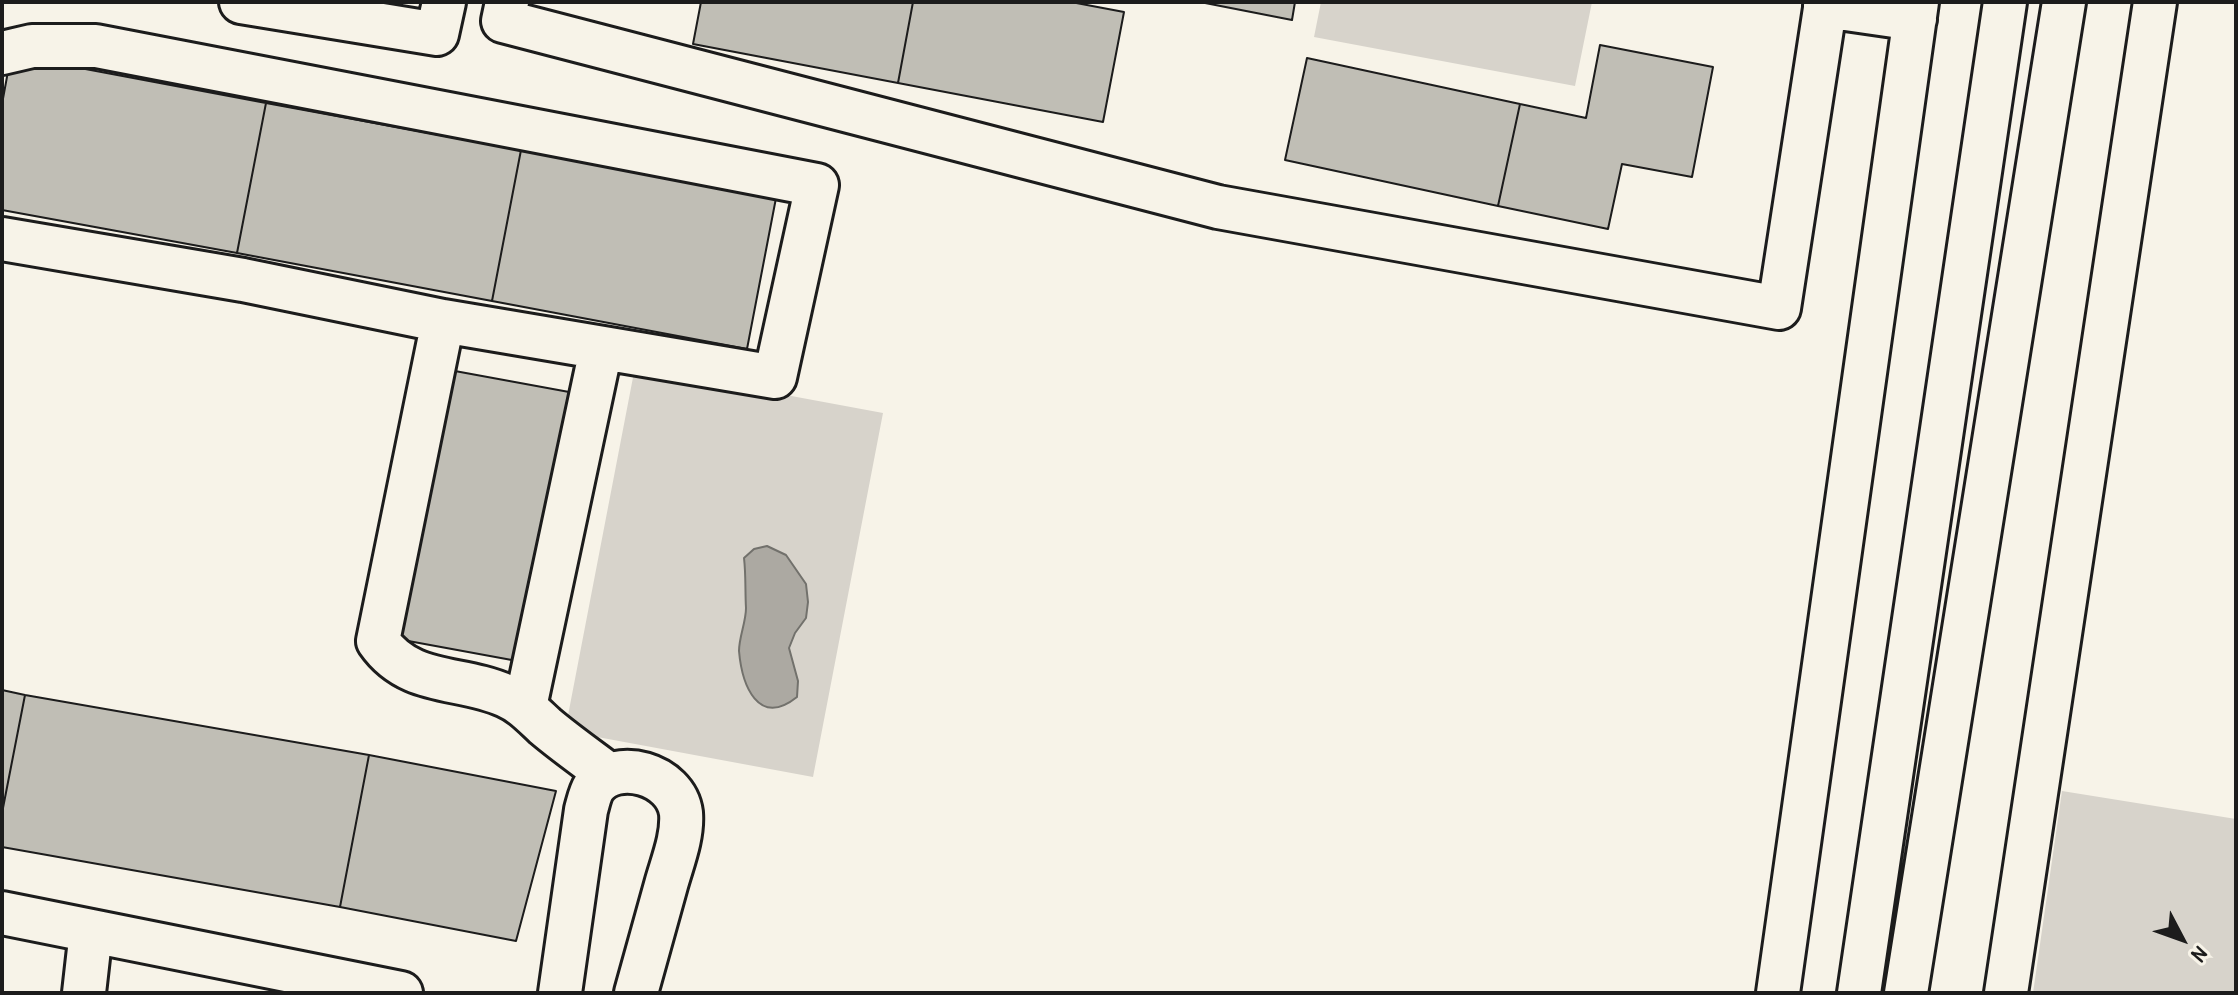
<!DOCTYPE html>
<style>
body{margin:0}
#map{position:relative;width:2238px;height:995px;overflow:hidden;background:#f7f3e8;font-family:"Patrick Hand",sans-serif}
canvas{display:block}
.frame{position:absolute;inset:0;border:4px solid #1c1c1c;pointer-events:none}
.north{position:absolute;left:2142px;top:899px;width:80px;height:80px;-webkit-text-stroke:6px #f7f3e8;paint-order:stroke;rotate:131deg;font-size:22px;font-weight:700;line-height:32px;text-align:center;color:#1c1c1c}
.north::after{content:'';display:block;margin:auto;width:28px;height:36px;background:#1c1c1c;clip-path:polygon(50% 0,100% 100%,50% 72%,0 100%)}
</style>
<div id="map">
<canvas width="2238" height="995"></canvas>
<div class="frame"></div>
<div class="north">N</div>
</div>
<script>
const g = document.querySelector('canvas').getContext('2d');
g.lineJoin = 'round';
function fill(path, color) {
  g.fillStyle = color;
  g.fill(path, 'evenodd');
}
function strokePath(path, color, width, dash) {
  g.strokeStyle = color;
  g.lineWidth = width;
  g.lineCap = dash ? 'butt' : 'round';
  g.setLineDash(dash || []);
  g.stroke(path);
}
fill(new Path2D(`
 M 1321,2 L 1592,2 L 1575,86 L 1314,37 Z
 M 635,367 L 883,413 L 813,777 L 565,731 Z
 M 2062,791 L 2236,819 L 2236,993 L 2033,993 Z`), '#d7d3cb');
const water = new Path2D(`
 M 767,546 L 786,555 L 806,584 L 808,602 L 806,618 L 795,633 L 789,648 L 798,681 L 797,697 C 758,728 742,685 739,651 C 739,637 746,622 746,608 C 745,591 746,575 744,558 L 754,549 Z`);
fill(water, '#aca9a2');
strokePath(water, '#72716c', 2);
const building = new Path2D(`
 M 701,2 L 913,2 L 898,83 L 693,44 Z
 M 913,2 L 1071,2 L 1124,12 L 1103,122 L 898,83 Z
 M 1200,2 L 1295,2 L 1292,20 Z
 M 1600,45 L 1713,67 L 1692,177 L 1622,164 L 1608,229 L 1498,206 L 1520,104 L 1586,118 Z
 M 11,55 L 266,103 L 237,253 L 2,210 L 2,104 Z
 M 1307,58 L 1520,104 L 1498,206 L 1285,160 Z
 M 266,103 L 521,150 L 492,301 L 237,253 Z
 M 521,150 L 776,198 L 747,349 L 492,301 Z
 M 444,369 L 580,394 L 528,663 L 392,638 Z
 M 2,690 L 25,695 L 2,813 Z
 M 25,695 L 369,755 L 340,907 L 2,847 L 2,813 Z
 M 369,755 L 556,791 L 516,941 L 340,907 Z`);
fill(building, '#c0beb5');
strokePath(building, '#1c1c1c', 2);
const minor = new Path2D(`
 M 241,2 L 437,34 L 444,2
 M 507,2 L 503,21 L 1218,207 L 1779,308 L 1826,2
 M 1825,6 L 1915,19
 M 2,53 L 32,46 L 96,46 L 817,185 L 775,377 L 443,321
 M 2,239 L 243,280 L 443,321 L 378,641 C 410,687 460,675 506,696 C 522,703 532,714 545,726 C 565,743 588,759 609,775
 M 525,707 L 601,349
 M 2,913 L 401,993
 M 84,993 L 91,931
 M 560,993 L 586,810 C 588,803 590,793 594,787 C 616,757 676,774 681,813 C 683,837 672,863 666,885 C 656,921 646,957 636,993
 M 1778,993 L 1917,2
 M 1859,993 L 2005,2
 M 1906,993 L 2064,2
 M 2006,993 L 2155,2`);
strokePath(minor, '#1c1c1c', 48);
strokePath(minor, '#f7f3e8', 42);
</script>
